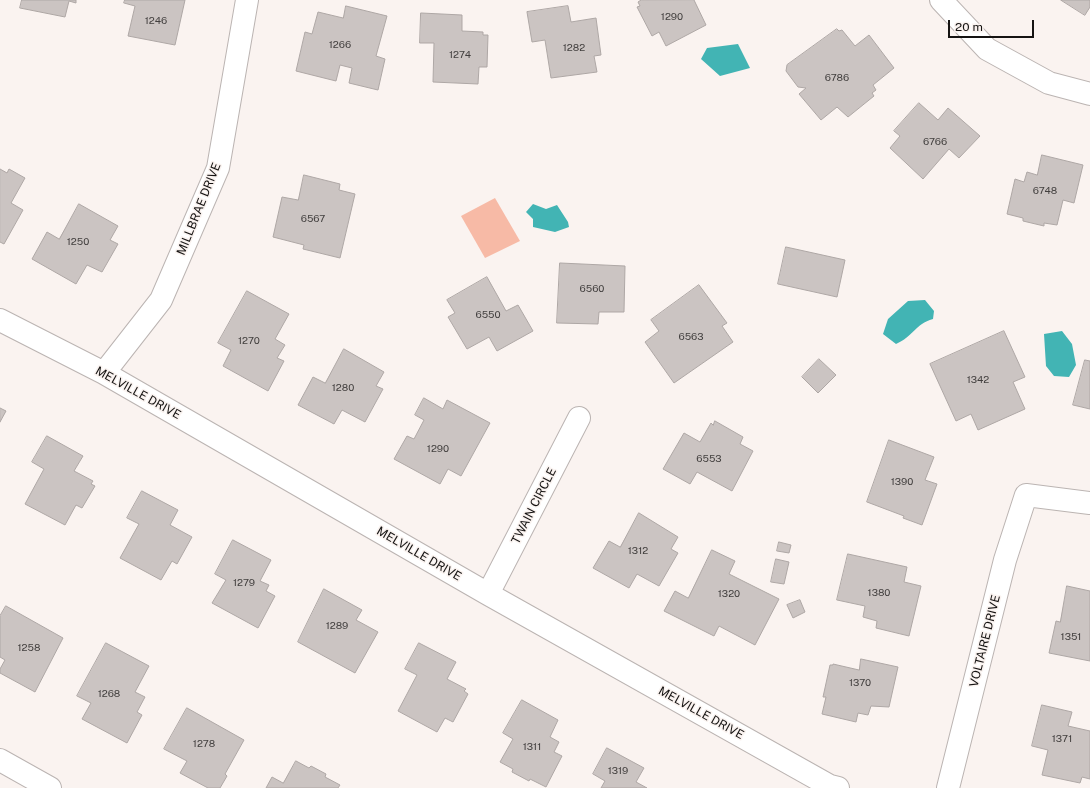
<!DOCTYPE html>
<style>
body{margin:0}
#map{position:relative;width:1090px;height:788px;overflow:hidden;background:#faf3f0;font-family:"Public Sans",sans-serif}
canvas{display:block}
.scale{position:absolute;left:948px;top:20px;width:86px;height:18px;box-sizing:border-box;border:2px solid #151312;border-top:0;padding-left:5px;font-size:12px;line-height:14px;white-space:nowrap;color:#151312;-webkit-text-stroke:3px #faf3f0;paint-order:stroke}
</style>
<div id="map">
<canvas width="1090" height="788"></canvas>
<div class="scale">20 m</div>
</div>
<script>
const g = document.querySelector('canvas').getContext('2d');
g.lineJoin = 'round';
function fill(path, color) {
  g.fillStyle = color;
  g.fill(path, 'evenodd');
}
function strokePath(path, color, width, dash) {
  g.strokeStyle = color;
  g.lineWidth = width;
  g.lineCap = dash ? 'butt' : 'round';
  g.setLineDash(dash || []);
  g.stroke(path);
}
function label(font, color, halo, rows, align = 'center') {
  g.font = font + ' "Public Sans",sans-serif';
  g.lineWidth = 3;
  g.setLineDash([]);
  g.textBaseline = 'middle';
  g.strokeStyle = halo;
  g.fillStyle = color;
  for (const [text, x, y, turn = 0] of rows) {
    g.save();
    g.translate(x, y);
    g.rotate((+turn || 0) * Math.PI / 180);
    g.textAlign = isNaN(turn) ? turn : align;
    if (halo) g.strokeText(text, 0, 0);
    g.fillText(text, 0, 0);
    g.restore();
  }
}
fill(new Path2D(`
 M 495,198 L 520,241 L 485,258 L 461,216 Z`), '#f7baa6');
fill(new Path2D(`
 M 738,44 L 750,68 L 720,76 L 701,59 L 707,48 Z
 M 533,204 L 546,209 L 557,205 L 568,222 L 569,227 L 555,232 L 533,227 L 533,219 L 526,212 Z
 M 925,300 L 934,311 L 933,319 C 915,324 913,337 896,344 L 883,334 L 888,319 L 908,301 Z
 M 1062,331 L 1072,344 L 1076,365 L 1069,377 L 1054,376 L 1046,366 L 1044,334 Z`), '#42b4b4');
const building = new Path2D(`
 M 22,0 L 76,0 L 76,3 L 69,1 L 65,17 L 20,8 Z
 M 125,0 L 185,0 L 175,45 L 128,36 L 135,6 L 124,3 Z
 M 694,0 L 706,25 L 666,46 L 659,32 L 652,36 L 637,7 L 640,6 L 638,2 L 641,0 Z
 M 1061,0 L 1090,0 L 1090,7 L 1085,15 Z
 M 346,6 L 387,16 L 376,56 L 385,59 L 378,90 L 349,83 L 352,68 L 340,65 L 336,81 L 296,71 L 305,32 L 312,34 L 318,12 L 343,18 Z
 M 568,6 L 571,22 L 596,18 L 601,55 L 594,56 L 597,72 L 551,78 L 545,40 L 532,42 L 527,12 Z
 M 421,13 L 462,15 L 462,31 L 483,32 L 483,35 L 488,35 L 487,67 L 479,67 L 478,84 L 433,82 L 434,43 L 420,43 Z
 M 837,29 L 839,31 L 842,30 L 855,46 L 869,35 L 894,68 L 873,85 L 876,90 L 872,93 L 874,96 L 848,117 L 837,107 L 821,120 L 799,94 L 806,88 L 798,87 L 786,71 L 787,65 Z
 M 919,103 L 938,120 L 948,108 L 980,136 L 959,158 L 949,149 L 923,179 L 890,148 L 900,136 L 894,131 Z
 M 1042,155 L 1083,165 L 1074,203 L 1063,200 L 1057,225 L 1044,223 L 1044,226 L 1023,221 L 1023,218 L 1007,214 L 1015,179 L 1024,182 L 1027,172 L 1037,175 Z
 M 0,169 L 7,173 L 9,169 L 25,178 L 11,203 L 23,210 L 4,244 L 0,242 Z
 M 304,175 L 340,184 L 339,190 L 355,194 L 340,258 L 303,249 L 304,245 L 273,237 L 282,197 L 298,200 Z
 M 79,204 L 118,226 L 110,240 L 118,244 L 102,272 L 87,265 L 76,284 L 32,259 L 47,232 L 59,239 Z
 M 786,247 L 845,260 L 837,297 L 778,284 Z
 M 560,263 L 625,266 L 624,312 L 599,312 L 598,324 L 557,323 Z
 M 487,277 L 506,311 L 518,305 L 533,331 L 497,351 L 489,337 L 467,349 L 448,317 L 455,313 L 447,300 Z
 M 699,285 L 727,323 L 722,326 L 733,342 L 674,383 L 645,342 L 659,331 L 651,320 Z
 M 247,291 L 289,314 L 275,339 L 285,345 L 277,358 L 284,361 L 268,391 L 223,366 L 231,350 L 218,343 Z
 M 1004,331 L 1025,377 L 1013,382 L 1025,409 L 978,430 L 971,414 L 956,421 L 930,364 Z
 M 344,349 L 384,372 L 376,386 L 383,389 L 365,422 L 342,410 L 334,424 L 298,405 L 313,377 L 325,383 Z
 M 819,359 L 836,375 L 818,393 L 802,377 Z
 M 1085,360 L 1090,361 L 1090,409 L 1073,405 Z
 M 424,398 L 443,409 L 447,400 L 490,423 L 461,476 L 448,469 L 440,484 L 394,459 L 407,436 L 414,439 L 424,420 L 415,415 Z
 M 0,408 L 6,411 L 0,422 Z
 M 715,421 L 743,437 L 740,444 L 753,451 L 732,491 L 697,472 L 690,484 L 663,469 L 684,433 L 700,442 L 711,423 L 713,425 Z
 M 47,436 L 83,456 L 74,471 L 93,481 L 91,484 L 95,486 L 82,508 L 76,505 L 65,525 L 25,504 L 44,469 L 32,462 Z
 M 889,440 L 934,457 L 925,480 L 937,484 L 922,525 L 903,518 L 904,516 L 867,502 Z
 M 142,491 L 178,510 L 170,525 L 192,537 L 177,564 L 172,561 L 161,580 L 120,558 L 139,524 L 127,518 Z
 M 639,513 L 678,537 L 671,549 L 678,553 L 659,586 L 637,574 L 629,588 L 593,568 L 609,541 L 620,547 Z
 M 233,540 L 271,560 L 260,581 L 269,585 L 266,591 L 275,596 L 258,628 L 212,603 L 226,580 L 215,574 Z
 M 779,542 L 791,545 L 789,553 L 777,551 Z
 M 712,550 L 735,561 L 729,574 L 779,599 L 755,645 L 719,626 L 714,636 L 664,611 L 675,591 L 688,598 Z
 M 848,554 L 907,567 L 904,582 L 921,586 L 909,636 L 876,628 L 877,621 L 863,617 L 865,606 L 837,600 Z
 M 776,559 L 789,562 L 784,584 L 771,582 Z
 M 1067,586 L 1090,591 L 1090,661 L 1049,653 L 1056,621 L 1060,622 Z
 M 324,589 L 362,610 L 356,620 L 378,632 L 355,673 L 298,642 Z
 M 800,600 L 805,612 L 793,618 L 787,605 Z
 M 6,606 L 63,638 L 35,692 L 0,673 L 0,669 L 5,660 L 0,657 L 0,616 Z
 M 106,643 L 149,666 L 135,692 L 145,697 L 137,712 L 142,715 L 127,743 L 82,719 L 91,703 L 77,696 Z
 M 419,643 L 456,662 L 447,679 L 466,689 L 464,691 L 468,694 L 453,722 L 445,718 L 437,732 L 398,711 L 417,675 L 405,669 Z
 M 861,659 L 898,667 L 889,707 L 871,706 L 868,715 L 858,713 L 856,722 L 822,714 L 826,697 L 823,697 L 830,665 L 833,665 L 833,664 L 859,670 Z
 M 522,700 L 558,720 L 550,737 L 559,742 L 554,752 L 562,756 L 546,787 L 530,779 L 529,781 L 512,772 L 513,769 L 500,762 L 513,739 L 503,733 Z
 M 1042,705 L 1072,712 L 1068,726 L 1090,731 L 1090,779 L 1082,777 L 1080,783 L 1042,775 L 1048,750 L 1032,746 Z
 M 187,708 L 244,740 L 225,774 L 227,776 L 220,788 L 208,788 L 180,773 L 187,761 L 164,749 Z
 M 607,748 L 644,768 L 636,782 L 647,788 L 601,788 L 605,781 L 593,774 Z
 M 296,761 L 309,768 L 311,766 L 326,774 L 325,777 L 340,785 L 338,788 L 266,788 L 272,777 L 283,783 Z`);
fill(building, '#cbc4c2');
strokePath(building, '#aea7a5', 1);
const street = new Path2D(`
 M 941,0 L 987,49 L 1049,83 L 1090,94
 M 0,320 L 104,373 L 488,594 L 830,786 L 838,788
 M 104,373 L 161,300 L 218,168 L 247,0
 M 488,594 L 579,418
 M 0,760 L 50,788
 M 948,788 L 1005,560 L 1026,495 L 1090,503`);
strokePath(street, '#bbb4b2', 24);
strokePath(street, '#fff', 22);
label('10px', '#423f3e', null, [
 ["1290",672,17],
 ["1246",156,21],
 ["1266",340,45],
 ["1282",574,48],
 ["1274",460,55],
 ["6786",837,78],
 ["6766",935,142],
 ["6748",1045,191],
 ["6567",313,219],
 ["1250",78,242],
 ["6560",592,289],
 ["6550",488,315],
 ["6563",691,337],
 ["1270",249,341],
 ["1342",978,380],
 ["1280",343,388],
 ["1290",438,449],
 ["6553",709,459],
 ["1390",902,482],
 ["1312",638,551],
 ["1279",244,583],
 ["1380",879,593],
 ["1320",729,594],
 ["1289",337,626],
 ["1351",1071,637],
 ["1258",29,648],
 ["1370",860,683],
 ["1268",109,694],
 ["1371",1062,739],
 ["1278",204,744],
 ["1311",532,747],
 ["1319",618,771]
]);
label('12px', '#151312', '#faf3f0', [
 ["MILLBRAE DRIVE",199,209,-68],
 ["MELVILLE DRIVE",138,393,29],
 ["TWAIN CIRCLE",534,506,-63],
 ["MELVILLE DRIVE",419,554,30],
 ["VOLTAIRE DRIVE",985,641,-76],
 ["MELVILLE DRIVE",701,713,29]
]);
</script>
